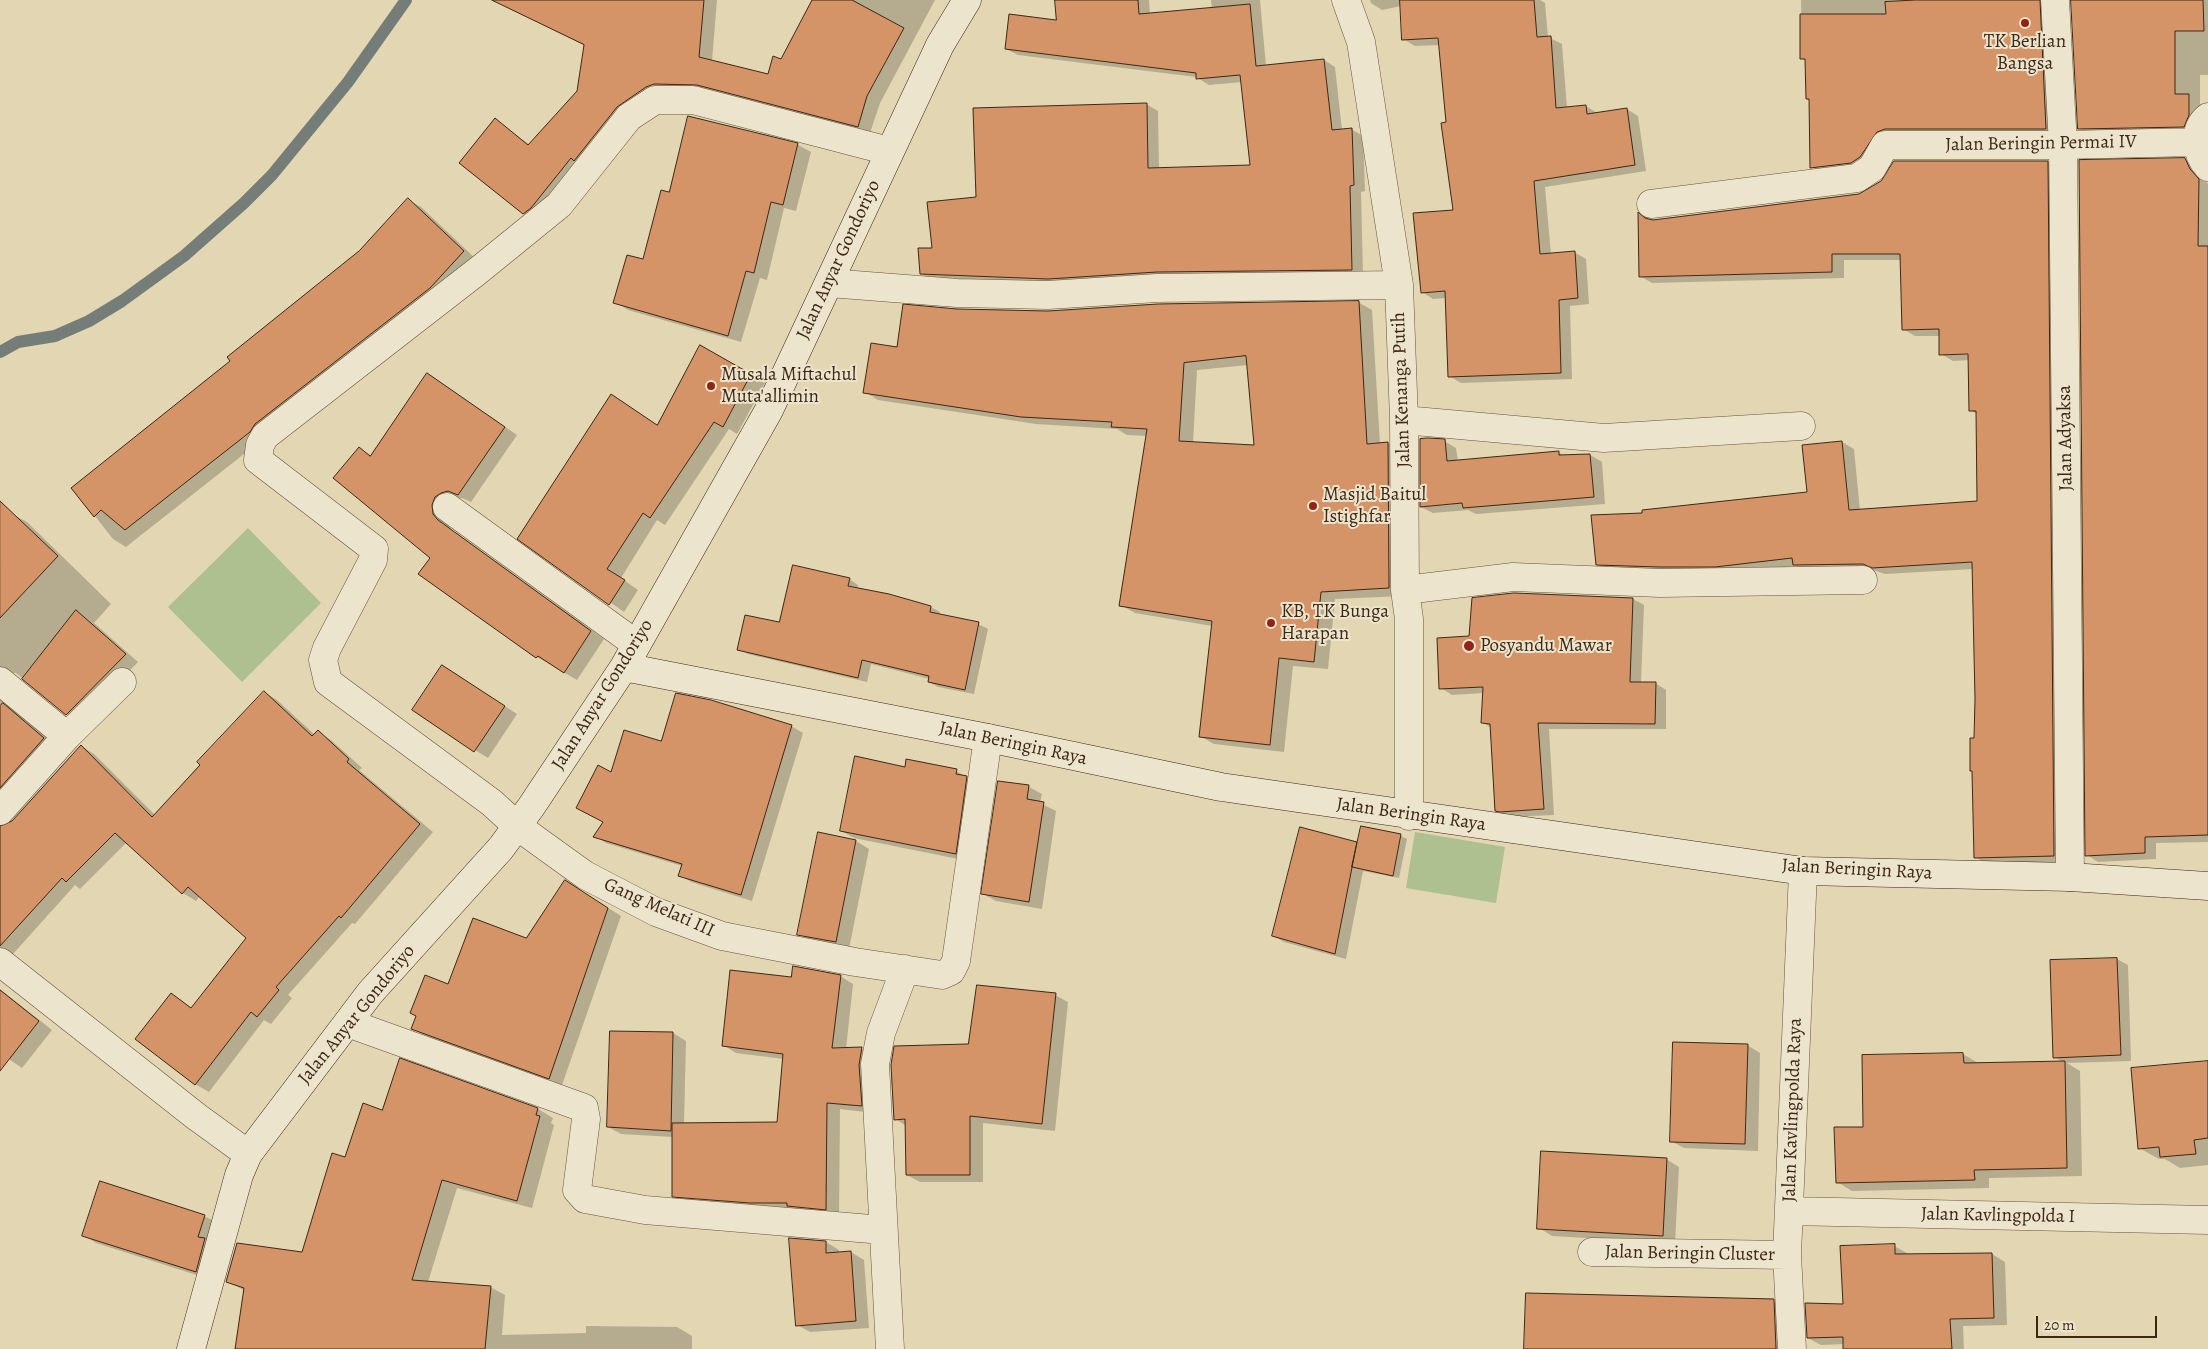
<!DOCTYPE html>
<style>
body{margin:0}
#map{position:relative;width:2208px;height:1349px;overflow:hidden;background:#e3d6b2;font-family:Alegreya,serif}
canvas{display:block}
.scale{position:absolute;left:2036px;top:1316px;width:121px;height:22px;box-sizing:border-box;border:2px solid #3c2816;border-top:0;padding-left:6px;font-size:15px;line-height:18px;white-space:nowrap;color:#3c2816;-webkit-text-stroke:4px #ede4cd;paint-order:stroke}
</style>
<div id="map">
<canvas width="2208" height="1349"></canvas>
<div class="scale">20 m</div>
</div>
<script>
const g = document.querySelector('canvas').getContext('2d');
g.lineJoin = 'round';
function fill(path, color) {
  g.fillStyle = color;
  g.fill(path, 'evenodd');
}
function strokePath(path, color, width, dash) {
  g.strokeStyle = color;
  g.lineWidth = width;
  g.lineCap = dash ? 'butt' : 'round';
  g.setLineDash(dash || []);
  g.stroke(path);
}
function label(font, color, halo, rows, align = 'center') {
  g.font = font + ' Alegreya,serif';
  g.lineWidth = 4;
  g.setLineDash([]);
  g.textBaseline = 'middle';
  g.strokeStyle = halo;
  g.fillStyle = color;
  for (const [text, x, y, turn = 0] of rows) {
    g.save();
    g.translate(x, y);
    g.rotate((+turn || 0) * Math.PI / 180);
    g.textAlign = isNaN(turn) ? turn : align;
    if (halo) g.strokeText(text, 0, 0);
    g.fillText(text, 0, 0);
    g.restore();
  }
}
fill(new Path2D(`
 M 248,528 L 321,603 L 242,682 L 168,607 Z
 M 1415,832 L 1505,847 L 1496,903 L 1406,888 Z`), '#aebf90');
fill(new Path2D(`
 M 518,0 L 717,0 L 712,61 L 769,75 L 781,60 L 814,0 L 935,0 L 880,103 L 870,133 L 669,91 L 536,221 L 523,213 L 495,120 L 530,145 L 579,92 L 585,45 Z
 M 1057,0 L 1149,0 L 1150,14 L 1212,8 L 1211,0 L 1260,0 L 1266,66 L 1324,60 L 1335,67 L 1342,130 L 1351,129 L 1363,136 L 1365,191 L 1361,192 L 1363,276 L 1060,285 L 933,280 L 921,274 L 934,249 L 978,198 L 1146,104 L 1158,111 L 1159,169 L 1251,166 L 1242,82 L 1209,85 L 1196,77 L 1018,55 L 1006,49 L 1058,21 Z
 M 1370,0 L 1540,0 L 1545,3 L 1548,37 L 1562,44 L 1567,108 L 1586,106 L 1597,113 L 1627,109 L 1638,116 L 1646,171 L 1545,187 L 1551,254 L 1574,252 L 1586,259 L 1589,304 L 1570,306 L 1572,379 L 1461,383 L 1449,376 L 1446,298 L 1433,299 L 1422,292 L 1455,211 L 1440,45 L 1415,46 L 1403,39 L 1401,6 L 1382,10 L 1371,3 Z
 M 1801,0 L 2052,0 L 2058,135 L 1897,135 L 1872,163 L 1823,174 L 1812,167 L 1811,101 L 1807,99 L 1806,61 L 1802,58 Z
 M 2072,0 L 2208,0 L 2208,75 L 2200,75 L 2200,122 L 2196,133 L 2091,135 L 2079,128 Z
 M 689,117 L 798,145 L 811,152 L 796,211 L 784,208 L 767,280 L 760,278 L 741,342 L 628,310 L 615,302 L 644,261 L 670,194 Z
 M 2185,159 L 2197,166 L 2208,184 L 2208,842 L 2156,843 L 2156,859 L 2098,862 L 2087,855 Z
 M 2047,162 L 2059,169 L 2066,862 L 1987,864 L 1975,857 L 1976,699 L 1973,569 L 1885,574 L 1876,571 L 1806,572 L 1796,566 L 1728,573 L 1609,571 L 1597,564 L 1643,514 L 1808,493 L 1842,442 L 1854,449 L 1860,511 L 1979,502 L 1977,414 L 1970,410 L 1969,360 L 1953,361 L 1941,354 L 1940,336 L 1915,336 L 1903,329 L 1902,260 L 1844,260 L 1844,278 L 1652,283 L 1640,276 L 1639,214 L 1653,221 L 1859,195 ZM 1974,352 L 1974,355 L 1951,355 L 1951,353 Z
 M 408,200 L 421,207 L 476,259 L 263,439 L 126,547 L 113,539 L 73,488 L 232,362 L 360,252 Z
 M 1358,302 L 1372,310 L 1380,444 L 1388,443 L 1402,451 L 1403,596 L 1335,599 L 1328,669 L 1293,666 L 1284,752 L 1214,744 L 1200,736 L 1212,626 L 1135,613 L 1121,605 L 1147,436 L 1127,435 L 1117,429 L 1036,424 L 878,400 L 865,392 L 898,349 L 957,310 L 1048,312 ZM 1248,365 L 1256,447 L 1193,443 L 1197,370 Z
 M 700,347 L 765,383 L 737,434 L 729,429 L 665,525 L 657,520 L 621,578 L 638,590 L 624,612 L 519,538 L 658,426 Z
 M 428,374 L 517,435 L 471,502 L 462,498 L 455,499 L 446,522 L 451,529 L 604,639 L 577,680 L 537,657 L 420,574 L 431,558 L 359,448 L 372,456 Z
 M 1444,441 L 1456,448 L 1458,462 L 1558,452 L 1564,456 L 1590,455 L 1602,462 L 1605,504 L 1476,514 L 1468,510 L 1433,513 L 1421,507 Z
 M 14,515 L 27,522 L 111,604 L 94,623 L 138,662 L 80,722 L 67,714 L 16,673 L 9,673 L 0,681 L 0,529 Z
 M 849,579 L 858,585 L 857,589 L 889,595 L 931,607 L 940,612 L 939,616 L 978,624 L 988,629 L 974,694 L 938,687 L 929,682 L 930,679 L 871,664 L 867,682 L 748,654 L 739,649 Z
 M 1633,599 L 1644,605 L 1641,683 L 1655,683 L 1666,690 L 1666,729 L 1549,729 L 1554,815 L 1508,817 L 1497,810 L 1491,728 L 1482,722 L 1484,693 L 1452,695 L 1441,688 L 1470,637 Z
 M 443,666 L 517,714 L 488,758 L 475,750 Z
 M 264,692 L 277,700 L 315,735 L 318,732 L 331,740 L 362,768 L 359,770 L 433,832 L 355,924 L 352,923 L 288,995 L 292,998 L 271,1024 L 264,1020 L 209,1092 L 195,1084 L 171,994 L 192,1008 L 247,938 L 200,896 L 196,901 L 183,893 L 127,842 L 80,889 L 75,885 L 13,954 L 1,959 L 0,964 L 0,827 L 12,822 L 81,746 L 94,754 L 155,815 Z
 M 0,697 L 57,746 L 0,811 Z
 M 791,726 L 803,733 L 752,901 L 691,882 L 680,875 L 682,866 L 606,843 L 595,836 L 604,822 L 612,774 L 662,743 Z
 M 906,768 L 956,771 L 969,778 L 968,861 L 854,838 L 841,831 Z
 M 1029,787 L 1042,794 L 1040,803 L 1056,811 L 1042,909 L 996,901 L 983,894 Z
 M 1362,827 L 1401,836 L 1407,839 L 1399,878 L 1363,871 L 1346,959 L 1284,942 L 1273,936 L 1301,828 L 1358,844 Z
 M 819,833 L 856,841 L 869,849 L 849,949 L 812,942 L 799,934 Z
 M 578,889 L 621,916 L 562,1085 L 426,1036 L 413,1029 L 448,986 L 527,940 Z
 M 2117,959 L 2128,965 L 2131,1061 L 2067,1063 L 2080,1071 L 2082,1176 L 1989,1178 L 1989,1188 L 1852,1191 L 1837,1182 L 1864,1128 L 1863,1056 L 1963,1054 L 1978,1063 L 2063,1062 L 2054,1057 Z
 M 840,976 L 853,984 L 846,1049 L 862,1049 L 875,1056 L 874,1113 L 840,1109 L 839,1216 L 687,1203 L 674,1196 L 673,1137 L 621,1134 L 608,1127 L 673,1033 L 686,1041 L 684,1124 L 778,1123 L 784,1059 L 736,1053 L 723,1045 L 792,979 Z
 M 0,989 L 52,1030 L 22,1068 L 0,1053 Z
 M 1055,995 L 1068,1002 L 1055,1131 L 983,1123 L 983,1182 L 920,1182 L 907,1175 L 907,1126 L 895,1119 L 969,1045 Z
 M 1747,1045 L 1760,1053 L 1758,1151 L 1684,1148 L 1671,1141 Z
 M 401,1060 L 538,1109 L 553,1118 L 551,1123 L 554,1125 L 532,1208 L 457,1188 L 428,1282 L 490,1287 L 505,1295 L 502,1335 L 586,1333 L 586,1326 L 677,1327 L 692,1336 L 692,1349 L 237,1349 L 245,1291 L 227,1281 L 303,1253 L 346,1159 L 382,1111 Z
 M 2208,1063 L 2208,1165 L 2180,1168 L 2165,1159 L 2159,1159 L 2139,1148 Z
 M 1666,1159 L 1679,1167 L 1675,1243 L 1552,1236 L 1539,1228 Z
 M 204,1216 L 218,1223 L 209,1279 L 96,1243 L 83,1235 Z
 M 826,1242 L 839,1250 L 839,1253 L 851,1252 L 864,1260 L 869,1328 L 810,1332 L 797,1325 Z
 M 1894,1246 L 1907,1253 L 1907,1255 L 1992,1254 L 2005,1262 L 2007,1325 L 1963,1326 L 1964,1349 L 1845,1349 L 1845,1344 L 1821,1345 L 1808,1338 L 1844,1305 Z
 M 1773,1301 L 1788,1309 L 1791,1349 L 1526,1349 Z`), '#0003');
strokePath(new Path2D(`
 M 0,352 L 18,342 L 55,336 L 89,321 L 122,301 L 184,256 L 244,203 L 272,175 L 348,82 L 406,0`), '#747d77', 12);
const building = new Path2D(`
 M 492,0 L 704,0 L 699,57 L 768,74 L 773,56 L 781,59 L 812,0 L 852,0 L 904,28 L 867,96 L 858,127 L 697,85 L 654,84 L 646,87 L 617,107 L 574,161 L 571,158 L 531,208 L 523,214 L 459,163 L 495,118 L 528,145 L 577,91 L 584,45 Z
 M 1055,0 L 1138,0 L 1139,14 L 1250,4 L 1256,66 L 1324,59 L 1332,130 L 1352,128 L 1354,185 L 1350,186 L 1352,270 L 1157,272 L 1048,279 L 920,274 L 918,248 L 932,248 L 927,202 L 976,197 L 973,108 L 1147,103 L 1148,168 L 1250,165 L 1240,75 L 1196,79 L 1196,73 L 1005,49 L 1009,14 L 1056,20 Z
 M 1400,0 L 1534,0 L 1537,37 L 1551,36 L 1556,108 L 1586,105 L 1587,114 L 1627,108 L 1635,165 L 1534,181 L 1540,254 L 1575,251 L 1578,298 L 1559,300 L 1561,373 L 1448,377 L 1445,291 L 1421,293 L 1413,213 L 1453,210 L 1441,123 L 1446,122 L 1438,38 L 1402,40 Z
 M 1916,0 L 2040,0 L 2046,129 L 1885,129 L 1877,132 L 1860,157 L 1851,163 L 1810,168 L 1809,99 L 1806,99 L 1805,59 L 1800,59 L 1800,14 L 1886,14 L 1885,2 Z
 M 2071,0 L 2203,0 L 2204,31 L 2175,31 L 2175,94 L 2189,94 L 2189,115 L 2184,127 L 2078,129 Z
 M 688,116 L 798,143 L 783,205 L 771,202 L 754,273 L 746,271 L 728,336 L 613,303 L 627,255 L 643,259 L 661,190 L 669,192 Z
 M 2185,158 L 2190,169 L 2199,179 L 2198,246 L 2208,246 L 2208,835 L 2145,837 L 2145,853 L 2085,856 L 2079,160 Z
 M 1894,161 L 2048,161 L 2054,856 L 1974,858 L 1972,771 L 1970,771 L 1970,738 L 1974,738 L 1975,699 L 1972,562 L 1872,568 L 1863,564 L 1793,565 L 1792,558 L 1715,567 L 1660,567 L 1596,565 L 1591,515 L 1642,513 L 1642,510 L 1807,492 L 1802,445 L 1842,441 L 1849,510 L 1977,501 L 1976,411 L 1969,411 L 1968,354 L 1939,355 L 1939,329 L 1902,330 L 1900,254 L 1832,254 L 1832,272 L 1639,277 L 1638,212 L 1645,218 L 1653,220 L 1859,194 L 1881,181 Z
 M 408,198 L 464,251 L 430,288 L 255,424 L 250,432 L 125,530 L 101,510 L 94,517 L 71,488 L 230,361 L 227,357 L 359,251 Z
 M 1359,301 L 1367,444 L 1388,442 L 1389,588 L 1321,592 L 1314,662 L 1279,658 L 1270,745 L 1199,737 L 1212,621 L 1119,606 L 1147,429 L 1111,427 L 1112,422 L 1021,417 L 863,393 L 871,343 L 897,347 L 903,304 L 957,309 L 1048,311 L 1158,304 ZM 1246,356 L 1254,445 L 1179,441 L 1184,363 Z
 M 700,345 L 751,374 L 723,427 L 714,422 L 650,518 L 643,513 L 607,569 L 625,580 L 609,605 L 517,539 L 611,394 L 657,425 Z
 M 427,373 L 505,427 L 458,495 L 448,491 L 441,493 L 435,497 L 432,505 L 433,514 L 438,520 L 591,631 L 564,673 L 538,656 L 536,658 L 418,574 L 430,558 L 333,478 L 359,447 L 370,456 Z
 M 1428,438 L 1445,439 L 1447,461 L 1559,451 L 1559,455 L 1590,454 L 1594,497 L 1463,508 L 1462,503 L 1420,507 L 1420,439 Z
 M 0,501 L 58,556 L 0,618 Z
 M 793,565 L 850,578 L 848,586 L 889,594 L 931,606 L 930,612 L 979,622 L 965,690 L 928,682 L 929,676 L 862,660 L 858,678 L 737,650 L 745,615 L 779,622 Z
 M 1514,593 L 1633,598 L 1630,682 L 1656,682 L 1655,724 L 1538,723 L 1544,809 L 1500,812 L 1495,811 L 1490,724 L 1481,723 L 1483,687 L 1439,689 L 1437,638 L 1469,636 L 1472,598 Z
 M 76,610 L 126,654 L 66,715 L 22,679 Z
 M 442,665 L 505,706 L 474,752 L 412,710 Z
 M 264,691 L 312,736 L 318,730 L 349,759 L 347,762 L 420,824 L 341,918 L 339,916 L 276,987 L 279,990 L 257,1017 L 251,1012 L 195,1085 L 135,1039 L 171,993 L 191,1008 L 246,938 L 188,887 L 182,894 L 115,833 L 66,882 L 62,878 L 0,946 L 0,826 L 12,821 L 81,745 L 152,817 L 200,765 L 197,762 Z
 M 676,693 L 711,700 L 792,725 L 741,895 L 678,876 L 682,864 L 593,837 L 603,822 L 576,808 L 598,765 L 611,772 L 624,730 L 661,741 Z
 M 3,703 L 44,738 L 0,788 L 0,706 Z
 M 855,756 L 905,767 L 906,759 L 957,769 L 956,774 L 967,776 L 956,854 L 840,831 Z
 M 998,781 L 1029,785 L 1027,799 L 1044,802 L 1029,902 L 981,894 Z
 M 1361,826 L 1401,834 L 1393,876 L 1352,867 Z
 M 1300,827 L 1357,842 L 1335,954 L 1272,936 Z
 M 818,832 L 856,840 L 836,942 L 797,935 Z
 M 565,880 L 608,908 L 549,1079 L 411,1029 L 416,1016 L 410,1013 L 425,975 L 448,984 L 473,918 L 526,938 Z
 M 2117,958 L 2121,1055 L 2053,1058 L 2050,960 Z
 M 793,966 L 841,975 L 832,1048 L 862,1047 L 859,1065 L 862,1106 L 827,1103 L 826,1210 L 787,1206 L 787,1203 L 750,1203 L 672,1197 L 672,1123 L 777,1122 L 783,1054 L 722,1046 L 730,970 L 791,977 Z
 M 977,985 L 1056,993 L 1042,1124 L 970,1116 L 970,1175 L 906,1175 L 905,1119 L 894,1120 L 891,1065 L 894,1046 L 968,1044 Z
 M 0,990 L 39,1021 L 0,1071 Z
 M 610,1031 L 673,1032 L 671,1131 L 607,1127 Z
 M 1673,1042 L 1748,1044 L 1745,1144 L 1670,1142 Z
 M 1963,1053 L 1964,1063 L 2065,1061 L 2067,1168 L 1974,1170 L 1975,1180 L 1836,1183 L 1834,1127 L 1863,1127 L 1862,1055 Z
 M 400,1058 L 538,1108 L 536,1115 L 540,1116 L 517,1201 L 442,1180 L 412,1280 L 491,1286 L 485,1349 L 235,1349 L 244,1288 L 226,1282 L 237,1243 L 302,1252 L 332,1153 L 345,1157 L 363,1103 L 382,1110 Z
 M 2208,1061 L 2208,1138 L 2194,1140 L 2196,1154 L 2160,1157 L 2159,1147 L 2138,1149 L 2131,1068 Z
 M 1541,1151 L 1667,1158 L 1663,1236 L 1537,1229 Z
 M 100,1181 L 205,1215 L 198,1237 L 205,1238 L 196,1272 L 82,1236 Z
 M 789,1238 L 826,1241 L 826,1253 L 851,1251 L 856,1321 L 796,1326 Z
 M 1895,1244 L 1895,1254 L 1992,1253 L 1994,1318 L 1950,1319 L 1952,1349 L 1843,1349 L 1843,1337 L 1807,1338 L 1805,1303 L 1843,1304 L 1840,1246 Z
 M 1526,1293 L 1774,1299 L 1776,1349 L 1524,1349 Z`);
fill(building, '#d59368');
strokePath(building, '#3c2816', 1);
const street = new Path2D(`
 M 1346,0 L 1361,42 L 1399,285 L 1404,420 L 1405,590 L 1409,619 L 1409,816
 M 2055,0 L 2063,145 L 2070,877
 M 2208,117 C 2192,130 2196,154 2208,167
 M 889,151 L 693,100 L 655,100 L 629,117 L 559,205 L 479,270 L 265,436 L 260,445 L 258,460 L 374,549 L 373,560 L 327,648 L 323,660 L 328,682 L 492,803 L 517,826 L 585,875 L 656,912 L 722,936 L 855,962 L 942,975 L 951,971 L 956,961 L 988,738
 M 1651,204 L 1857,178 L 1872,168 L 1885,145 L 2063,145 L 2197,142
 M 829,283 L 957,293 L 1048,295 L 1157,288 L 1399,285
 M 1404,420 L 1604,438 L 1801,426
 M 447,507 L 636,644
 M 1405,590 L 1513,577 L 1660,583 L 1863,580
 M 0,681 L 67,736
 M 0,811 L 67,736 L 122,682
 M 0,962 L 197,1117 L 248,1154
 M 348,1023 L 584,1108 L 586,1119 L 577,1190 L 585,1199 L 645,1210 L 883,1230
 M 1789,1211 L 2208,1220
 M 1592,1252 L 1787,1255
 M 890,1349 L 875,1064 L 881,1033 L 905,969
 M 1792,1349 L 1787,1255 L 1803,871`);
const secondary = new Path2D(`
 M 624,667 L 988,738 L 1221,787 L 1803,871 L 2070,877 L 2208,886
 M 191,1349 L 239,1175 L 248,1154 L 370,993 L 501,848 L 531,807 L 624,667 L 769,410 L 940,45 L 967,0`);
strokePath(street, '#66543d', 29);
strokePath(secondary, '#3c2816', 29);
strokePath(street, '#ede4cd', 28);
strokePath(secondary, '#ede4cd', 28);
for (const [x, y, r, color] of [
 [2025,23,5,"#8f2418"],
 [711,386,5,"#8f2418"],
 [1313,506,5,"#8f2418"],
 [1271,623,5,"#8f2418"],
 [1469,646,6,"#8f2418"]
]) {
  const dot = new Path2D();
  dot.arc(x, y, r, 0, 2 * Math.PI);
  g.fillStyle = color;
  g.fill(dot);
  strokePath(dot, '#ede4cd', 2);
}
label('19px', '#3c2816', '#ede4cd', [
 ["TK Berlian",2025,42,"center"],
 ["Bangsa",2025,64,"center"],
 ["Musala Miftachul",721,375],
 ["Muta'allimin",721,397],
 ["Masjid Baitul",1323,495],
 ["Istighfar",1323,517],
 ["KB, TK Bunga",1281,612],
 ["Harapan",1281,634],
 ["Posyandu Mawar",1480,646]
], 'left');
label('19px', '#3c2816', '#ede4cd', [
 ["Jalan Beringin Permai IV",2041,144,-1],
 ["Jalan Anyar Gondoriyo",839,260,-65],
 ["Jalan Kenanga Putih",1402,390,-92],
 ["Jalan Adyaksa",2066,438,-91],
 ["Jalan Anyar Gondoriyo",603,695,-58],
 ["Jalan Beringin Raya",1013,744,12],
 ["Jalan Beringin Raya",1411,815,8],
 ["Jalan Beringin Raya",1857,870,3],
 ["Gang Melati III",659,908,24],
 ["Jalan Anyar Gondoriyo",357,1015,-51],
 ["Jalan Kavlingpolda Raya",1793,1110,-88],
 ["Jalan Kavlingpolda I",1998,1216,1],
 ["Jalan Beringin Cluster",1690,1254,1]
]);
</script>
